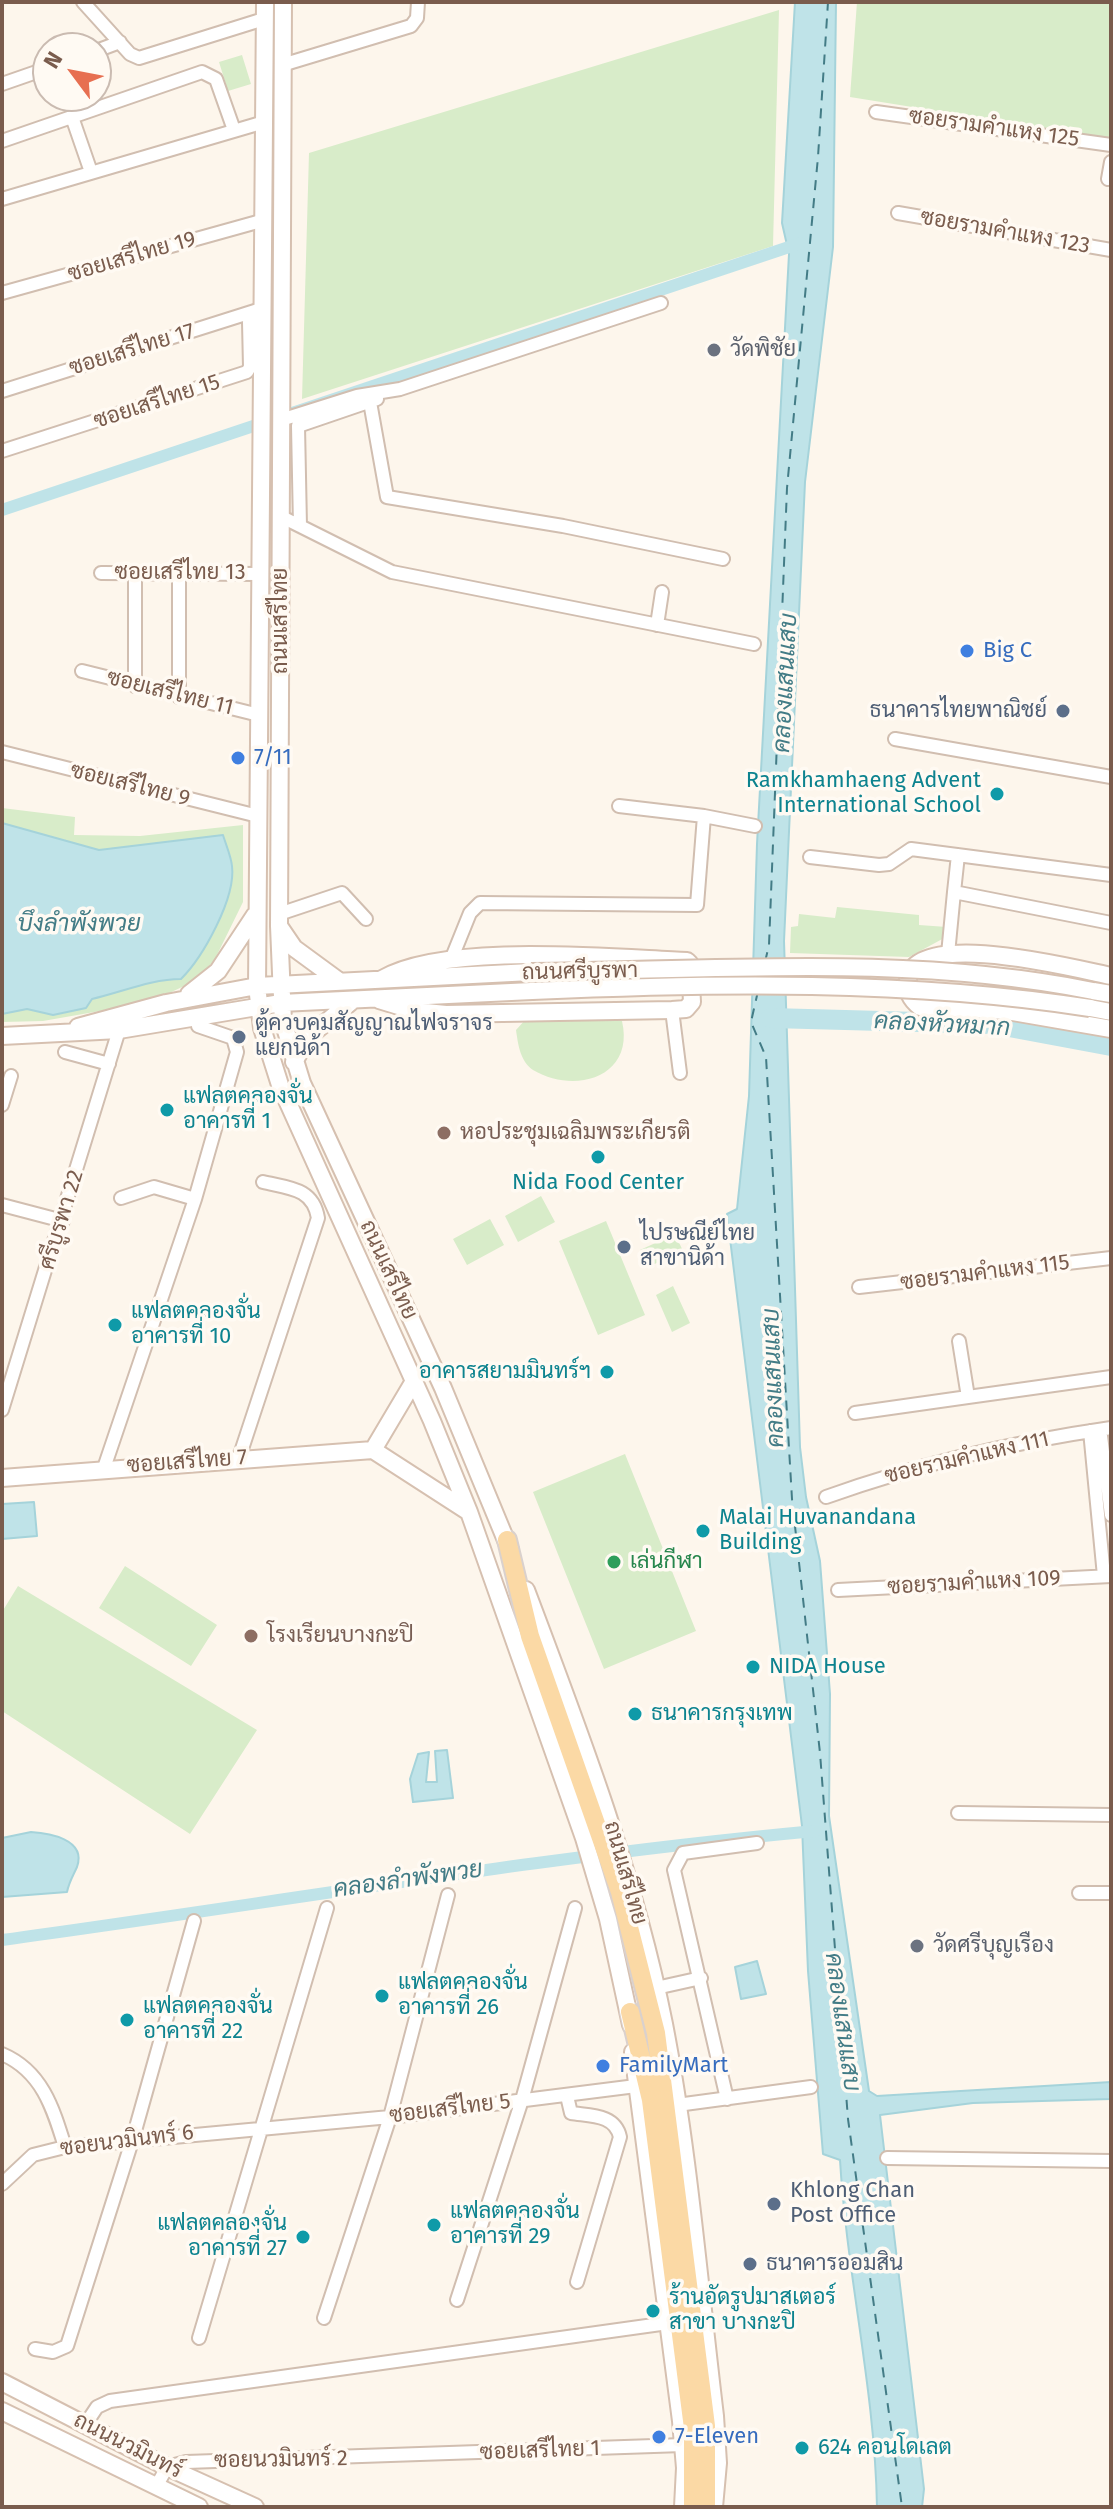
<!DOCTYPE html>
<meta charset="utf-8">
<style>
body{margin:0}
#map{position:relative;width:1113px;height:2509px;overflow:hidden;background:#fdf6ec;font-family:"Fira Sans",sans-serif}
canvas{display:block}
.frame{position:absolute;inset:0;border:4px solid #7a5c4d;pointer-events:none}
.north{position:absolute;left:32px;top:32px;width:80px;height:80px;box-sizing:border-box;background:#fffaf3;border:2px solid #cabbb1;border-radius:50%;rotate:302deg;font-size:22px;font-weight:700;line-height:32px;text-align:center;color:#7a5c4d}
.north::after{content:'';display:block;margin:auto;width:28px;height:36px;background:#e76f51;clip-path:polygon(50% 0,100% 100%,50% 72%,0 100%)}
</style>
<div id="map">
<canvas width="1113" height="2509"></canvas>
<div class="frame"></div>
<div class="north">N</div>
</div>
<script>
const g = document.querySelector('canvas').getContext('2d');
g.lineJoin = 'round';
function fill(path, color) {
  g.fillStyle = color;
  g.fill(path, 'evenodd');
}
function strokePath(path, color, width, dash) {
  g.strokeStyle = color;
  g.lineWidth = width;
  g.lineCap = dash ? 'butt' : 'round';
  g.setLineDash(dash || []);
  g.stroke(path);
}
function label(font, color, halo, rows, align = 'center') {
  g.font = font + ' "Fira Sans",Sarabun,sans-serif';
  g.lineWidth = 7;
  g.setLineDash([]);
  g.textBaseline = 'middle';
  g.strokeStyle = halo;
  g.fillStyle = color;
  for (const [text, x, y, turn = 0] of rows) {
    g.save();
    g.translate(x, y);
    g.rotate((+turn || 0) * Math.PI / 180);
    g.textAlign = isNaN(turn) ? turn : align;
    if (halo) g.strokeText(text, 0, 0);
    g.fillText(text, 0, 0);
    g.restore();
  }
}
fill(new Path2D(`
 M 857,2 L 1111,2 L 1111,139 L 850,97 Z
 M 779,10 L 773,246 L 302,399 L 309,153 Z
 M 242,55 L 251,84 L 228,91 L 219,62 Z
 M 2,808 L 75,817 L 74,835 L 140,836 L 243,825 L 243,902 L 215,959 L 197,980 L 165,995 L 100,1011 L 43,1021 L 2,1022 Z
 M 837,907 L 919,915 L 919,925 L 947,927 L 946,937 L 909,957 L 790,953 L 791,927 L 798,926 L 799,914 L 835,918 Z
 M 606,1014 L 622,1021 C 635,1077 575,1095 533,1070 C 520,1061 518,1044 516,1030 L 526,1019 Z
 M 541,1196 L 555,1222 L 518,1242 L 505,1216 Z
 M 490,1219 L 504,1245 L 467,1265 L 453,1239 Z
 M 606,1221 L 645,1315 L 598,1335 L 559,1241 Z
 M 675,1234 L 683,1251 L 648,1267 L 640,1250 Z
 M 673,1286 L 690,1323 L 672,1332 L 656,1295 Z
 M 625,1454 L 696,1631 L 604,1669 L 533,1492 Z
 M 125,1566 L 217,1625 L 191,1666 L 99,1608 Z
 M 18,1586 L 257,1730 L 190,1834 L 2,1711 L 2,1612 Z`), '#d8ecc9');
const water = new Path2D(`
 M 795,2 L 836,2 L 833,247 L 805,482 L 784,941 L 800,1447 L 806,1497 L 820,1561 L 830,1694 L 829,1816 L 869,2091 L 877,2096 L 1111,2082 L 1111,2099 L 973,2103 L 880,2115 L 924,2489 L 922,2507 L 877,2507 C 875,2390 847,2277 840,2160 L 823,2154 L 808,1971 L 802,1826 L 727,1214 L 737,1209 L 749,1096 L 757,844 L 789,254 L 782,223 Z
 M 2,823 L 99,850 L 223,835 C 226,845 231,856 232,866 C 236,898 203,957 181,979 C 152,979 122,992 92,999 L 86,1008 L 53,1015 L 27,1009 L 2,1014 Z
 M 34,1502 L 37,1536 L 2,1539 L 2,1504 Z
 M 447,1750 L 453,1798 L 413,1802 L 410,1779 L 418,1754 L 429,1752 L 426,1782 L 437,1782 L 435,1751 Z
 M 31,1832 C 48,1833 87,1839 77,1867 C 73,1876 69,1882 67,1892 L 2,1897 L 2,1838 Z
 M 757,1961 L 766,1994 L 741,1999 L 735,1967 Z`);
fill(water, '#bfe3e8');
strokePath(water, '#a5d3da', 2);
strokePath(new Path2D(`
 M 2,510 L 801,243
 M 2,1940 C 273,1903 543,1856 815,1831`), '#bfe3e8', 12);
strokePath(new Path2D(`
 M 771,1018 L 993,1024 L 1111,1046`), '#bfe3e8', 20);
strokePath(new Path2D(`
 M 765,962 L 769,945 L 787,488 L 818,157 L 828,2
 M 758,991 L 751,1022 L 766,1057 L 792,1499 L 820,1753 L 848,2119 L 902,2507`), '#437c86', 2, [10, 8]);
const street = new Path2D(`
 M 83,2 L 130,54 L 139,58 L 264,19
 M 96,51 L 120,42
 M 282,65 L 411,26 L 417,18 L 418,2
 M 2,84 L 48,68
 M 876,112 L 1111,145
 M 72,117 L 91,172
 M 2,141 L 202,72 L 216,79 L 234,130
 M 1108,179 L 1111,162
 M 2,199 L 261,123
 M 898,213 L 1111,250
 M 2,293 L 261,221
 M 2,391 L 258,310
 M 370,402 L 387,497 L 563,526 L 723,559
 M 284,419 L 357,396 L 400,389 L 661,303
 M 2,451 L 247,372 L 250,367 L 249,322 L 261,309
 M 282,517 L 392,572 L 754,644
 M 300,526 L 298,426 L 377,399
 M 179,572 L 179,697
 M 101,573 L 260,574
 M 657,625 L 662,592
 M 82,671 L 259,715
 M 135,686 L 135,574
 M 895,739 L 1111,777
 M 2,752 L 258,816
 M 619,806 L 704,816 L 755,826
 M 958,855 L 954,892 L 1111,923
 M 810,857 L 879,865 L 889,864 L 911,849 L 1111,875
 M 279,914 L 342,893 L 366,919
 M 948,954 L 954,892
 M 451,960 L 470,913 L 480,903 L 697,905 L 704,816
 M 672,1010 L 680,1073
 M 65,1052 L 109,1064
 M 2,1105 L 11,1076
 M 121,1198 L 154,1187 L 195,1199
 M 2,1205 L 63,1221
 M 859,1287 L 1111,1258
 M 959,1341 L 968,1397 L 1111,1377
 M 2,1410 L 119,1030
 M 855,1413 L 968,1397
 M 1090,1431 L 1104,1576
 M 1101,1436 L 1111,1515
 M 239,1458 L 318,1218 C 313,1188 289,1188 263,1182
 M 104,1468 L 195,1199 L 237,1052 L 233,1038 L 198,1026
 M 826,1497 C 918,1464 1014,1442 1111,1428
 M 838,1590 L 1111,1576
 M 958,1813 L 1111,1815
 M 1079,1893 L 1111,1893
 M 656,1988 L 701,1978
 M 2,2054 C 42,2071 53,2108 65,2147
 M 567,2096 L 571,2113 C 590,2116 615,2114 620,2137 L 577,2282
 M 727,2099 L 674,1870 L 683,1853 L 757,1843
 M 677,2105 L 811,2087
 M 887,2158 L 1111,2161
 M 2,2184 L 33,2155 L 65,2147 L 390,2117 L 636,2086
 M 457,2300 L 522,2100 L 575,1908
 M 324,2318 L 390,2117 L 448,1895
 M 199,2338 L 327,1908
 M 35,2349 L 53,2352 L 67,2346 L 133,2138 L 194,1921
 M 85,2425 L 97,2407 L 110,2401 L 668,2323
 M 156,2487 L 167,2467 L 186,2462 L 683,2445`);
const secondary = new Path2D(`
 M 265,2 L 257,986 L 262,1028 L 280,1085 L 432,1421 L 469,1512 L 584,1838 L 608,1919 L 631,2025
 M 283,2 L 279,926 L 283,1021 L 302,1083 L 443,1388 L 510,1550
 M 279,926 L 294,948 L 339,981
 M 1111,976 C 1076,969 914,927 908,980 C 907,992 910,999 920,1007 L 1007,1011 L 1111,1029
 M 1093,991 L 1111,994
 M 189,994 L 218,971 L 255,915
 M 379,1000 L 415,1011 L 446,1014 L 672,1010 L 686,1009 L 692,1002 L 690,964 L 687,961 C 611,958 445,942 382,979
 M 1090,1008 L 1111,1012
 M 78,1027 L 166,1003 L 257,986 L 531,972
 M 2,1036 L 119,1030 L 281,1003 L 532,991
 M 294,1062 L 308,1037 L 352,1001
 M 373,1450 L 469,1512
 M 2,1478 L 373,1450 L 414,1381
 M 526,1590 C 580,1733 634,1874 664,2024 C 689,2153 699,2285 715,2416 L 718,2463 L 714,2507
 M 633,2052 L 681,2421 L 685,2468 L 683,2507
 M 2,2382 L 167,2467 L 255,2507
 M 2,2411 L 199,2507`);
const primary = new Path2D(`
 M 507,1540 L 530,1636 L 620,1892 L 656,2033 L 706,2426 L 706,2507
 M 630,2012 L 651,2100 L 693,2428 L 693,2507`);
strokePath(street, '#d1beb0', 16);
strokePath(secondary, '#d6c0b0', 20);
strokePath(primary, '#dad1cd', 22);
strokePath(street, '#fff', 12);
strokePath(secondary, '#fff', 16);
strokePath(primary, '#fbd9a5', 18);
const secondaryBridge = new Path2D(`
 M 531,972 C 718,970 909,954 1093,991
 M 532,991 C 714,983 910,980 1090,1008`);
strokePath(secondaryBridge, '#d6c0b0', 20, []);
strokePath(secondaryBridge, '#fff', 16);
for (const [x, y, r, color] of [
 [714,350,8,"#6b7280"],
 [967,651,8,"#3f7fe0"],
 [1063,711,8,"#5c6f8a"],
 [238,758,8,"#3f7fe0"],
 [997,794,8,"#0f9aa8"],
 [239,1037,8,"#5c6f8a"],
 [167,1110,8,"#0f9aa8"],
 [444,1133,8,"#8d6e63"],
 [598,1157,8,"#0f9aa8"],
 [624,1247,8,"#5c6f8a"],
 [115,1325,8,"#0f9aa8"],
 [607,1372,8,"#0f9aa8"],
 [703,1531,8,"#0f9aa8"],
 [614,1562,8,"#2e9e5b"],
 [251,1636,8,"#8d6e63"],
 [753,1667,8,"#0f9aa8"],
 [635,1714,8,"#0f9aa8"],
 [917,1946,8,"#6b7280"],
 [382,1996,8,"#0f9aa8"],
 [127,2020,8,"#0f9aa8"],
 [603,2066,8,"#3f7fe0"],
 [774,2204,8,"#5c6f8a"],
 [434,2225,8,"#0f9aa8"],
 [303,2237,8,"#0f9aa8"],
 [750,2264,8,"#5c6f8a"],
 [653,2311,8,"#0f9aa8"],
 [659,2437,8,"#3f7fe0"],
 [802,2448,8,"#0f9aa8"]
]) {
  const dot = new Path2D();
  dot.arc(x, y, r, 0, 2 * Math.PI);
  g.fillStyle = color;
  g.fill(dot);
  strokePath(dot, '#fffaf3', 3);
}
label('22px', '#7a5c4d', '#fffaf3', [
 ["ซอยรามคำแหง 125",994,128,8],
 ["ซอยรามคำแหง 123",1005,232,10],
 ["ซอยเสรีไทย 19",132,257,-16],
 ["ซอยเสรีไทย 17",132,350,-17],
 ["ซอยเสรีไทย 15",157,402,-18],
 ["ซอยเสรีไทย 13",180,573],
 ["ถนนเสรีไทย",281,621,-90],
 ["ซอยเสรีไทย 11",170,693,14],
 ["ซอยเสรีไทย 9",130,785,14],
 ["ถนนศรีบูรพา",580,972,-1],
 ["ศรีบูรพา 22",62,1220,-73],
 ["ถนนเสรีไทย",388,1270,65],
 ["ซอยรามคำแหง 115",985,1273,-7],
 ["ซอยรามคำแหง 111",967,1458,-13],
 ["ซอยเสรีไทย 7",187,1462,-4],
 ["ซอยรามคำแหง 109",974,1583,-3],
 ["ถนนเสรีไทย",625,1873,74],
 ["ซอยเสรีไทย 5",450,2109,-7],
 ["ซอยนวมินทร์ 6",127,2141,-7],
 ["ถนนนวมินทร์",128,2446,27],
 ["ซอยเสรีไทย 1",540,2451,-2],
 ["ซอยนวมินทร์ 2",281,2460,-1]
]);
label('22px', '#5b616d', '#fffaf3', [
 ["วัดพิชัย",730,350],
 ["วัดศรีบุญเรือง",933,1946]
], 'left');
label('22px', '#366cbe', '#fffaf3', [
 ["Big C",983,651],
 ["7/11",254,758],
 ["FamilyMart",619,2066],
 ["7-Eleven",675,2437]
], 'left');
label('22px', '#4e5e75', '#fffaf3', [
 ["ธนาคารไทยพาณิชย์",1047,711,"right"],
 ["ตู้ควบคุมสัญญาณไฟจราจร",255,1024],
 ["แยกนิด้า",255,1049],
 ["ไปรษณีย์ไทย",640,1234],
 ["สาขานิด้า",640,1259],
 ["Khlong Chan",790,2191],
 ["Post Office",790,2216],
 ["ธนาคารออมสิน",766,2264]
], 'left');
label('22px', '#0d838f', '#fffaf3', [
 ["Ramkhamhaeng Advent",981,781,"right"],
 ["International School",981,806,"right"],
 ["แฟลตคลองจั่น",183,1097],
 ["อาคารที่ 1",183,1122],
 ["Nida Food Center",598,1183,"center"],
 ["แฟลตคลองจั่น",131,1312],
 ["อาคารที่ 10",131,1337],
 ["อาคารสยามมินทร์ฯ",591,1372,"right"],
 ["Malai Huvanandana",719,1518],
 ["Building",719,1543],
 ["NIDA House",769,1667],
 ["ธนาคารกรุงเทพ",651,1714],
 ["แฟลตคลองจั่น",398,1983],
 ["อาคารที่ 26",398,2008],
 ["แฟลตคลองจั่น",143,2007],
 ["อาคารที่ 22",143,2032],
 ["แฟลตคลองจั่น",450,2212],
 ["อาคารที่ 29",450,2237],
 ["แฟลตคลองจั่น",287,2224,"right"],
 ["อาคารที่ 27",287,2249,"right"],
 ["ร้านอัดรูปมาสเตอร์",669,2298],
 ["สาขา บางกะปิ",669,2323],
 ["624 คอนโดเลต",818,2448]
], 'left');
label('22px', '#785e54', '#fffaf3', [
 ["หอประชุมเฉลิมพระเกียรติ",460,1133],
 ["โรงเรียนบางกะปิ",267,1636]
], 'left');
label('22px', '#27864d', '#fffaf3', [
 ["เล่นกีฬา",630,1562]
], 'left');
label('italic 24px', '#437c86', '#fffaf3', [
 ["คลองแสนแสบ",786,683,-87],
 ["บึงลำพังพวย",79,924],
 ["คลองหัวหมาก",942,1025,3],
 ["คลองแสนแสบ",774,1378,-92],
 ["คลองลำพังพวย",408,1880,-8],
 ["คลองแสนแสบ",842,2022,82]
]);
</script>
